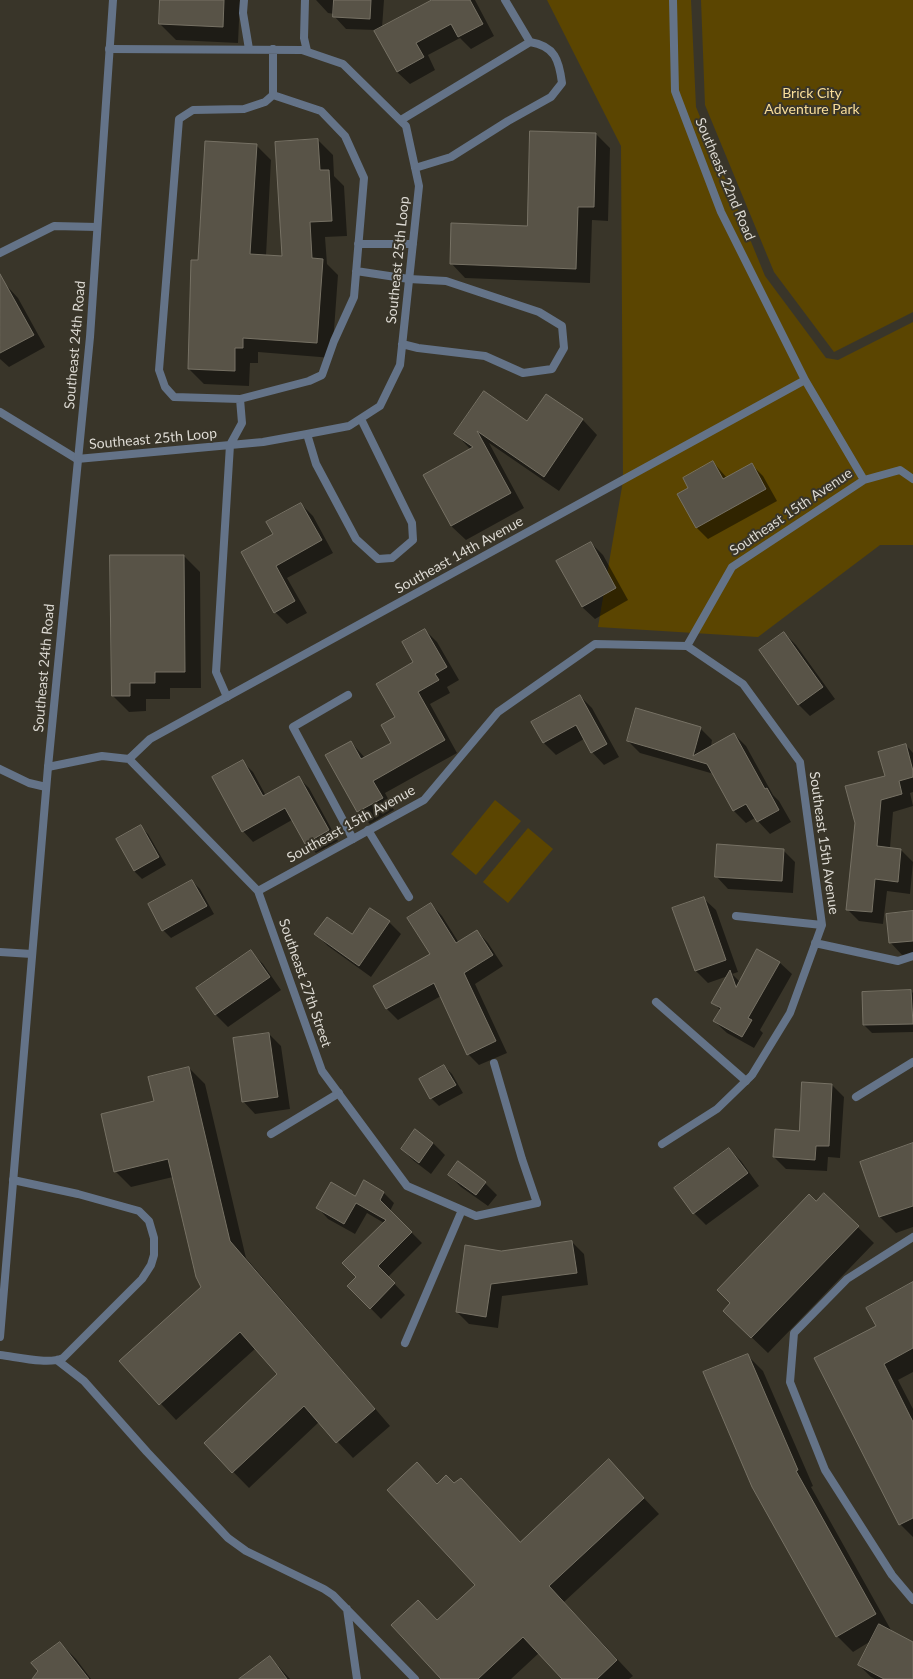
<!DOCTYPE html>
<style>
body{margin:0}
canvas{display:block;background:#393529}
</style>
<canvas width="913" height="1679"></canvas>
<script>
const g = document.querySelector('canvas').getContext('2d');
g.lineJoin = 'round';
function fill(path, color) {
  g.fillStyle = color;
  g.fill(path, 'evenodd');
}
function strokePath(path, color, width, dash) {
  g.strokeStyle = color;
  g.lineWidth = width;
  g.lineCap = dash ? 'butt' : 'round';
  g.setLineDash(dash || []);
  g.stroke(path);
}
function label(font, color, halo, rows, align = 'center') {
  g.font = font + ' Lato,sans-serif';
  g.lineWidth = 4;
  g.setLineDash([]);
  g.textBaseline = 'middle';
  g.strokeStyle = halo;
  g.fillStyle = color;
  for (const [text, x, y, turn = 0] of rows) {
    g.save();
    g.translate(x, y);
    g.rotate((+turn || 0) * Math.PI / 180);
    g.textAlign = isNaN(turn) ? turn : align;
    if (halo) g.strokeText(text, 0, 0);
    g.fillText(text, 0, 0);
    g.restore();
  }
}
fill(new Path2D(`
 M 547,0 L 691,0 L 696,107 L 765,276 L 826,358 L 838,360 L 913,322 L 913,545 L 880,545 L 758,637 L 598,627 L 623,481 L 621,146 Z
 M 701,0 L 913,0 L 913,312 L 834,352 L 774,272 L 705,105 Z
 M 495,800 L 521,821 L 476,875 L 451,854 Z
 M 528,828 L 553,849 L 508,903 L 483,882 Z`), '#5b4501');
fill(new Path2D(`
 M 161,0 L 240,0 L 238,43 L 176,40 L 160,24 Z
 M 316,0 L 384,0 L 382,28 L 434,0 L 475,0 L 494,36 L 471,49 L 460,38 L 428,55 L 435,70 L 410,84 L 397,72 L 375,30 L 346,29 L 334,16 L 334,14 L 328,13 Z
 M 596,134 L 610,148 L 608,221 L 592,220 L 590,283 L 465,278 L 451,263 L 528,227 Z
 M 318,140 L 333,155 L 334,176 L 344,186 L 347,236 L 325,237 L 327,264 L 338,275 L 332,358 L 258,352 L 258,363 L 250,363 L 249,386 L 204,384 L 189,369 L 199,262 L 256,145 L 271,160 L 266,256 L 283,257 Z
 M 6,285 L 18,298 L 45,347 L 9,367 L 0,359 L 0,289 Z
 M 546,395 L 583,420 L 597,435 L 559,491 L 489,443 L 524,508 L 466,540 L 451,526 L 471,450 L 456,434 L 528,422 Z
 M 713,462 L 727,478 L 751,464 L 763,476 L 777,501 L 708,539 L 696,527 L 690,488 Z
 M 301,504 L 313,516 L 333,553 L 287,578 L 307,613 L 287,624 L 275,612 L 274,534 Z
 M 591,543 L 603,555 L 628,600 L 595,619 L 582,607 Z
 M 184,556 L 200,572 L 201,688 L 170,688 L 170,699 L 146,699 L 146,711 L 129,712 L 113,696 Z
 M 425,630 L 437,642 L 459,680 L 447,687 L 450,693 L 430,704 L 457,753 L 385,793 L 394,810 L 370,824 L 358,812 L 327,756 L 351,742 L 365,758 L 392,743 L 397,717 Z
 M 784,633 L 796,645 L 835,699 L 810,716 L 798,704 Z
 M 580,696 L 592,708 L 619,757 L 604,765 L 592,752 L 584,739 L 556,755 L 544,743 Z
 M 700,728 L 712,740 L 711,747 L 734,734 L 746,746 L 773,795 L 779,801 L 791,822 L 770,834 L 755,818 L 746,823 L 734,811 L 714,774 L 640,753 L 628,741 Z
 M 906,745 L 913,753 L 913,792 L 910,793 L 913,806 L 893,812 L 890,848 L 901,850 L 913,862 L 910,894 L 887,891 L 883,924 L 859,921 L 847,909 L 886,776 Z
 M 242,761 L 253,772 L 266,796 L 299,778 L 309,788 L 338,841 L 316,853 L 305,843 L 292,820 L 253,842 L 243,831 L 213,778 Z
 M 140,826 L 148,834 L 166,865 L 142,879 L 134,871 Z
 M 783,850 L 795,862 L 793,893 L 728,889 L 716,876 Z
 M 192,881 L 200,889 L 214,914 L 171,938 L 163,930 Z
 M 703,898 L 716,910 L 738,972 L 732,974 L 740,982 L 779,962 L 792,974 L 760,1030 L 763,1033 L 754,1048 L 727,1033 L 714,1021 L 720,1010 L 713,1002 L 728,976 L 708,983 L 696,971 Z
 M 431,904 L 442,916 L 459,943 L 477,931 L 488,943 L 503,966 L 475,984 L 507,1053 L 479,1065 L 468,1054 L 441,996 L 398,1020 L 387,1009 L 374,986 L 432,955 Z
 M 913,912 L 913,954 L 902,955 L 890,942 Z
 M 389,922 L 401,934 L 371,977 L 328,946 L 316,934 L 352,936 Z
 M 251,952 L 263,964 L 281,990 L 228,1027 L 216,1015 L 198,989 Z
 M 911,991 L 913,993 L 913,1032 L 872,1033 L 864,1025 L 863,993 Z
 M 269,1034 L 281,1046 L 290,1109 L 255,1114 L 243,1101 Z
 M 444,1066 L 452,1074 L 463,1093 L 439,1106 L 431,1098 Z
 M 189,1068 L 205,1084 L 246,1258 L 390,1426 L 353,1458 L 319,1422 L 249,1488 L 205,1443 L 278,1374 L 256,1348 L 176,1420 L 121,1361 L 202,1287 L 173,1177 L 131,1187 L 115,1171 L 155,1102 Z
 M 832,1085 L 844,1097 L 840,1158 L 828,1157 L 827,1171 L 786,1169 L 774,1157 L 800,1132 Z
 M 433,1143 L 445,1155 L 431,1174 L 414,1161 L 402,1149 Z
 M 913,1144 L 913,1227 L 896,1233 L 880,1217 L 861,1162 Z
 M 729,1149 L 741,1161 L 759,1186 L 706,1225 L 694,1213 Z
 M 449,1175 L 485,1183 L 497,1195 L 488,1206 L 461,1187 Z
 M 383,1192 L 394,1203 L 390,1211 L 422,1243 L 388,1277 L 405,1295 L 381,1319 L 349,1286 L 358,1277 L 384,1223 L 367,1213 L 355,1234 L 328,1219 L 318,1208 L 356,1197 Z
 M 824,1194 L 874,1243 L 768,1353 L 724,1311 Z
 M 572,1242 L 584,1254 L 588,1285 L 502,1296 L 498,1328 L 469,1324 L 457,1312 L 501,1252 Z
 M 913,1283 L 913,1372 L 898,1380 L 913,1409 L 913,1537 L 900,1524 L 877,1327 Z
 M 747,1355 L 763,1371 L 813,1486 L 811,1487 L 891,1630 L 890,1631 L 913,1643 L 913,1679 L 875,1679 L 871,1677 L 859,1665 L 871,1641 L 853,1652 L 837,1636 Z
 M 417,1464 L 438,1484 L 520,1543 L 624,1477 L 659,1514 L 564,1602 L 633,1676 L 629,1679 L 563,1679 L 539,1653 L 511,1679 L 442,1679 L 418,1601 L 438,1621 L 476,1585 Z
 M 60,1643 L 76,1659 L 91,1679 L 33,1679 Z
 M 270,1657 L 290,1679 L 241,1679 Z`), '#0007');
const building = new Path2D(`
 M 160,0 L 224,0 L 223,27 L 159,24 Z
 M 334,0 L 371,0 L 370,19 L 333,17 Z
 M 432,0 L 470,0 L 483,24 L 458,37 L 451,24 L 416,43 L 424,57 L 397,72 L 374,31 Z
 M 530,131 L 596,133 L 594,207 L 578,207 L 576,269 L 450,264 L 451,223 L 527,226 Z
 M 318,139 L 320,170 L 329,170 L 332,221 L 310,222 L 312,258 L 323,259 L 317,343 L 243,338 L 243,348 L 235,348 L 235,371 L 188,369 L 191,260 L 198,260 L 205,141 L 257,144 L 250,254 L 282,256 L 275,142 Z
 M 0,274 L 34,335 L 0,353 Z
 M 484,391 L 527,421 L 546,394 L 583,419 L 544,477 L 477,431 L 511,493 L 451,526 L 423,475 L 473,447 L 454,434 Z
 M 713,461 L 723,479 L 752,463 L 766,489 L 696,528 L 677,494 L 688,488 L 683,478 Z
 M 301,503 L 322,540 L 276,566 L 295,601 L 274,613 L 241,552 L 273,534 L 266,522 Z
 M 591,542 L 616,588 L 582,607 L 556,561 Z
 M 110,555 L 184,555 L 185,672 L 155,672 L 155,683 L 130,683 L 130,696 L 112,696 Z
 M 425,629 L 447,667 L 435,674 L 439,680 L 418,692 L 445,740 L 373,781 L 383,798 L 357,812 L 325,755 L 351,741 L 361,759 L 391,743 L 381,725 L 395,717 L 376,684 L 413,662 L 402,642 Z
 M 784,632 L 823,687 L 798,705 L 759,650 Z
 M 580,695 L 607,744 L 591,753 L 576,725 L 543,743 L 531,722 Z
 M 636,708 L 701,727 L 693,756 L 734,733 L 765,789 L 767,788 L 779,810 L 757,822 L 746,804 L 733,811 L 707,764 L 627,741 Z
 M 906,744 L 913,771 L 913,777 L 899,781 L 902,794 L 881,800 L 877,846 L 901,849 L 898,882 L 875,879 L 872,912 L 846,910 L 855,823 L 845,786 L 885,776 L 878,752 Z
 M 243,760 L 263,796 L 299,776 L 329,830 L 305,844 L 285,808 L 242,832 L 212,777 Z
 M 141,825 L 159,857 L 134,871 L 116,839 Z
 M 717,844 L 784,849 L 782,881 L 715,877 Z
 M 192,880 L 207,906 L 162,931 L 148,904 Z
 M 704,897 L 726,960 L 695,971 L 672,908 Z
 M 431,903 L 456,943 L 477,930 L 493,955 L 464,973 L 496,1041 L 467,1055 L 434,983 L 386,1009 L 373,986 L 430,954 L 407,918 Z
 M 370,908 L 390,921 L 359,966 L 314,934 L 327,917 L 352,934 Z
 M 913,911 L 913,941 L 889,943 L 886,914 Z
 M 757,949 L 780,962 L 748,1018 L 752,1020 L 742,1037 L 713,1021 L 721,1008 L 711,1003 L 730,970 L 736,987 Z
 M 251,950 L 270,977 L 215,1015 L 196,988 Z
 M 911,990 L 913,1024 L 863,1025 L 862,992 Z
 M 269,1033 L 278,1097 L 242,1102 L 233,1038 Z
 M 444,1065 L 456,1085 L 430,1099 L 419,1079 Z
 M 189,1067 L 230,1241 L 375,1409 L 336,1443 L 304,1406 L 232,1473 L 204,1443 L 277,1374 L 240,1332 L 159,1405 L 119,1361 L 201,1287 L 196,1277 L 168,1159 L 114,1172 L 101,1114 L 154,1101 L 148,1077 Z
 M 802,1082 L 832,1084 L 829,1146 L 816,1146 L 815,1160 L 773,1157 L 775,1129 L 799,1131 Z
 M 415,1129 L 433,1143 L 419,1163 L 401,1149 Z
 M 913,1143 L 913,1206 L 879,1217 L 860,1162 Z
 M 729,1148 L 748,1173 L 693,1214 L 674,1188 Z
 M 458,1161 L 486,1182 L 476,1195 L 448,1175 Z
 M 364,1180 L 384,1192 L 380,1200 L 412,1232 L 378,1266 L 395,1283 L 370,1309 L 347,1286 L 356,1277 L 342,1263 L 386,1220 L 356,1203 L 344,1224 L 316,1208 L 331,1182 L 355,1196 Z
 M 824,1193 L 859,1226 L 751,1338 L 723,1311 L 730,1303 L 717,1290 L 809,1194 L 816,1201 Z
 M 572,1241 L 577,1273 L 491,1284 L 486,1317 L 456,1312 L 465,1245 L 501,1251 Z
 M 913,1282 L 913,1348 L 884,1364 L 913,1422 L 913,1518 L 899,1525 L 814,1358 L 876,1326 L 866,1308 Z
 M 748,1354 L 798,1470 L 796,1471 L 876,1614 L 836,1637 L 752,1487 L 703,1372 Z
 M 609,1459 L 644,1498 L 549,1586 L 617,1660 L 597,1679 L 562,1679 L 523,1637 L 478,1679 L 441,1679 L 391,1625 L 418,1600 L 437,1620 L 475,1585 L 387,1490 L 417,1462 L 437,1484 L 446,1475 L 454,1483 L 461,1478 L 520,1542 Z
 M 879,1624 L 913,1642 L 913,1679 L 884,1679 L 858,1665 Z
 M 60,1642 L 89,1679 L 32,1679 L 38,1671 L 31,1663 Z
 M 270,1656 L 287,1679 L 239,1679 Z`);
fill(building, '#585347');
strokePath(building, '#767164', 1);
strokePath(new Path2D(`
 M 244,0 L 243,13 L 249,49
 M 305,0 L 304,38 L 307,51
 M 401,120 L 530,42 L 505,0
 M 415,168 L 451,157 L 508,121 L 551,97 L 562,83 C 559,60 555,46 530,42
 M 358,244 L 413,244
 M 0,253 L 54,226 L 97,227
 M 356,271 L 409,279 L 446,281 L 539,312 L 562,326 L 564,348 L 552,369 L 523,373 L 485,356 L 418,348 L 402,344
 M 240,399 L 174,397 L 165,387 L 159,370 L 179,119 L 193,110 L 244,109 L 265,102 L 273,95
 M 307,434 L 316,464 L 356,539 L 378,559 L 392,558 L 413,540 L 412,523 L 361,419
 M 77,459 L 263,442 L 307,434 L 349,426 L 380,406 L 400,365 L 419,186 L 406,126 L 343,64 L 302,50 L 109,49
 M 348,695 L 293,727 L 353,839
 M 227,697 L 216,672 L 230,445 L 242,423 L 240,399 L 309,381 L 322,375 L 334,341 L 354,297 L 364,178 L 345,136 L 321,111 L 273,95 L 273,49
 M 0,769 L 29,783 L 46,787
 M 368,830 L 409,897
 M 0,952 L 32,954
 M 494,1063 L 522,1159 L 537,1203
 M 856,1097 L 913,1062
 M 662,1144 L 717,1109 L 750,1077
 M 0,1355 C 17,1357 49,1365 63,1358 L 142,1279 L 151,1265 L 154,1255 L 154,1238 L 149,1221 L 139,1211 L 78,1194 L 13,1180
 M 57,1360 L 84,1381 L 147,1452 L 228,1538 L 246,1551 L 324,1589 L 333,1595 L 415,1679
 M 347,1609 L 357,1679`), '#647388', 8);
strokePath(new Path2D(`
 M 673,0 L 675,91 L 721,212 L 805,380 L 864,480 L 732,567 L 687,646
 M 0,412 L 77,459
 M 864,480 L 900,470 L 913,479
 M 129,759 L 150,739 L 805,380
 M 48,767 L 102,756 L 129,759 L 258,891 L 322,1071 L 407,1186 L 476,1216 L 537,1203
 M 258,891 L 424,800 L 498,712 L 595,644 L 687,646 L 743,684 L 800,762 L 822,925 L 790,1013 L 752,1075
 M 736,916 L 822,925
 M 815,943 L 898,961 L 913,956
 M 656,1002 L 746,1081
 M 271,1134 L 339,1093
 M 913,1237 L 847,1279 L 794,1333 L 790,1382 L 825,1470 L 892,1575 L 913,1600
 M 405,1343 L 462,1210`), '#647388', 8);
strokePath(new Path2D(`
 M 0,1337 L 48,767 L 90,337 L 113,0`), '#647388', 8);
label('14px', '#f9de9a', '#393529', [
 ["Brick City",812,93],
 ["Adventure Park",812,109]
]);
label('14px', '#dddad3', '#393529', [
 ["Southeast 22nd Road",725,179,67],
 ["Southeast 25th Loop",398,260,-84],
 ["Southeast 24th Road",75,345,-85],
 ["Southeast 25th Loop",153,439,-5],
 ["Southeast 15th Avenue",791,512,-34],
 ["Southeast 14th Avenue",459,555,-29],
 ["Southeast 24th Road",44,668,-85],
 ["Southeast 15th Avenue",351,824,-29],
 ["Southeast 15th Avenue",824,843,82],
 ["Southeast 27th Street",305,983,71]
]);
</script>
